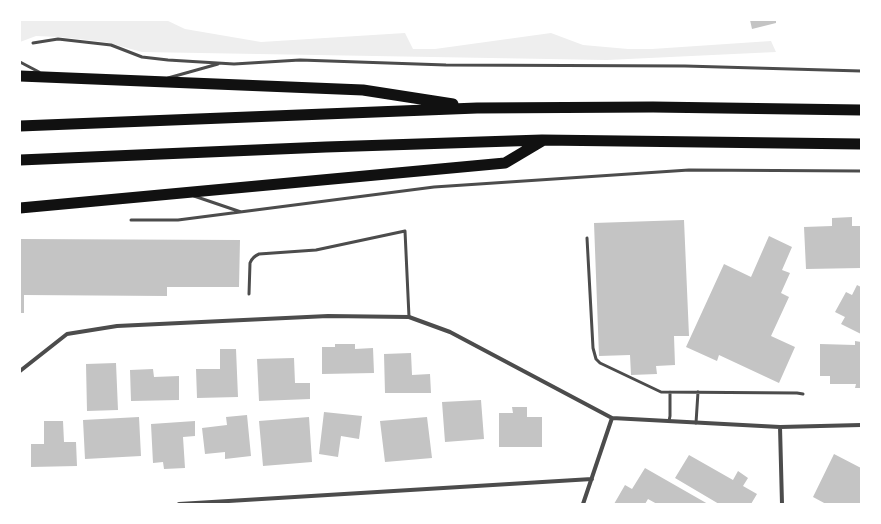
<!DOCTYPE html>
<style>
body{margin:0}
#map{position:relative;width:881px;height:524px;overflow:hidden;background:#fff;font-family:"Varela Round",sans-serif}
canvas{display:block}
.frame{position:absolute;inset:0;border:21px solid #fff;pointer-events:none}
</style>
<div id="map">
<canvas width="881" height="524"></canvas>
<div class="frame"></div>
</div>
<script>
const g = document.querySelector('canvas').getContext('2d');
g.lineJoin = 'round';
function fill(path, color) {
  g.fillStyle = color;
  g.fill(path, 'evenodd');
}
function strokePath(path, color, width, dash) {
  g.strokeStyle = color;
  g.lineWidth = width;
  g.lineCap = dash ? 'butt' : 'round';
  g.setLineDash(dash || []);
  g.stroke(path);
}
fill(new Path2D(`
 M 20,20 L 166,20 L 185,29 L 261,42 L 405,33 L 413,49 L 435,49 L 551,33 L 583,45 L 628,49 L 652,49 L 771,41 L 776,52 L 607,60 L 142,52 L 105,42 L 60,37 L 36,36 L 20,42 Z`), '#eee');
fill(new Path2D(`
 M 750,20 L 776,20 L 776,23 L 752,29 Z
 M 852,217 L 852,226 L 861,226 L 861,268 L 806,269 L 804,227 L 832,226 L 832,218 Z
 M 684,220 L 689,336 L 674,336 L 675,365 L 656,366 L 657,374 L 631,375 L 630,355 L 599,356 L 594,223 Z
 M 769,236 L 792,247 L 782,270 L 790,273 L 781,293 L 789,297 L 771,336 L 795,347 L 779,383 L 719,355 L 717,361 L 686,347 L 724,264 L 751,277 Z
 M 20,239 L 240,240 L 239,287 L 167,287 L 167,296 L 24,295 L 24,313 L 20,313 Z
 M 857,285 L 861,287 L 861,334 L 841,324 L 845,317 L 835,312 L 846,292 L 852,295 Z
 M 855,341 L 861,342 L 861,388 L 855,388 L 856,384 L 830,384 L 830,376 L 820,376 L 820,344 L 855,345 Z
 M 335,344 L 355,344 L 355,349 L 373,348 L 374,373 L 322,374 L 322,347 L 335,347 Z
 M 220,349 L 236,349 L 238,397 L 197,398 L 196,369 L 220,369 Z
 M 411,353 L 412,375 L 430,374 L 431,393 L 385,393 L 384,354 Z
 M 294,358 L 295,383 L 310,383 L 310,399 L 259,401 L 257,359 Z
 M 116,363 L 118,410 L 87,411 L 86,364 Z
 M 153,369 L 154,377 L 179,376 L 179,400 L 131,401 L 130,370 Z
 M 481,400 L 484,439 L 445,442 L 442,402 Z
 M 512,407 L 527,407 L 527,417 L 542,417 L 542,447 L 499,447 L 499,413 L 513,413 Z
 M 324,412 L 362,416 L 359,439 L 341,436 L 338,457 L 319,454 Z
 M 247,415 L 251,456 L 225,459 L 225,452 L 205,454 L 202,428 L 227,425 L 226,417 Z
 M 139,417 L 141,456 L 85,459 L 83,420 Z
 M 309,417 L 312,462 L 263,466 L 259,421 Z
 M 427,417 L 432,458 L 385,462 L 380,421 Z
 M 44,421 L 63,421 L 64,442 L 76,442 L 77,466 L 31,467 L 31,444 L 44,444 Z
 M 195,421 L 195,436 L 183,437 L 185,468 L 164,469 L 163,462 L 153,463 L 151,424 Z
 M 834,454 L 861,468 L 861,504 L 826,504 L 813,497 Z
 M 689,455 L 733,480 L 738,471 L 748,478 L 743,486 L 757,494 L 751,504 L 719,504 L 675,478 Z
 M 645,468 L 708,504 L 657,504 L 648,499 L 645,504 L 614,504 L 625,485 L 632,489 Z`), '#c4c4c4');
strokePath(new Path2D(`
 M 33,43 L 58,39 L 111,45 L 142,57 L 168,60 L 234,64 L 300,60 L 446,65 L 685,66 L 861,71
 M 20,62 L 39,72
 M 168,78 L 218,64
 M 194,196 L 241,212
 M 131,220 L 178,220 L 434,187 L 689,170 L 861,171
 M 587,238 L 593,348 L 596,359 L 600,363 L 661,392 L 797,393 L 803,394
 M 249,294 L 250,263 C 252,258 254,256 259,254 L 316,250 L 405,231 L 409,317
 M 669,421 L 670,416 L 670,392
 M 696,423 L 698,392`), '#4c4c4c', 3);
strokePath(new Path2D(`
 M 20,371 L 67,334 L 117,326 L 328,316 L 409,317 L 450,332 L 612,418 L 780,427 L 861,425
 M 780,427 L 782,504
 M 179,504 L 592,479
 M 583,504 L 612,418`), '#4c4c4c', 4);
strokePath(new Path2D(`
 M 20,76 L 363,90 L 453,104
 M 20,126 L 477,108 L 653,107 L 861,110
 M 20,160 L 326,147 L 542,140 L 861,144
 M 20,208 L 505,163 L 542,141`), '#111', 11);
</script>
